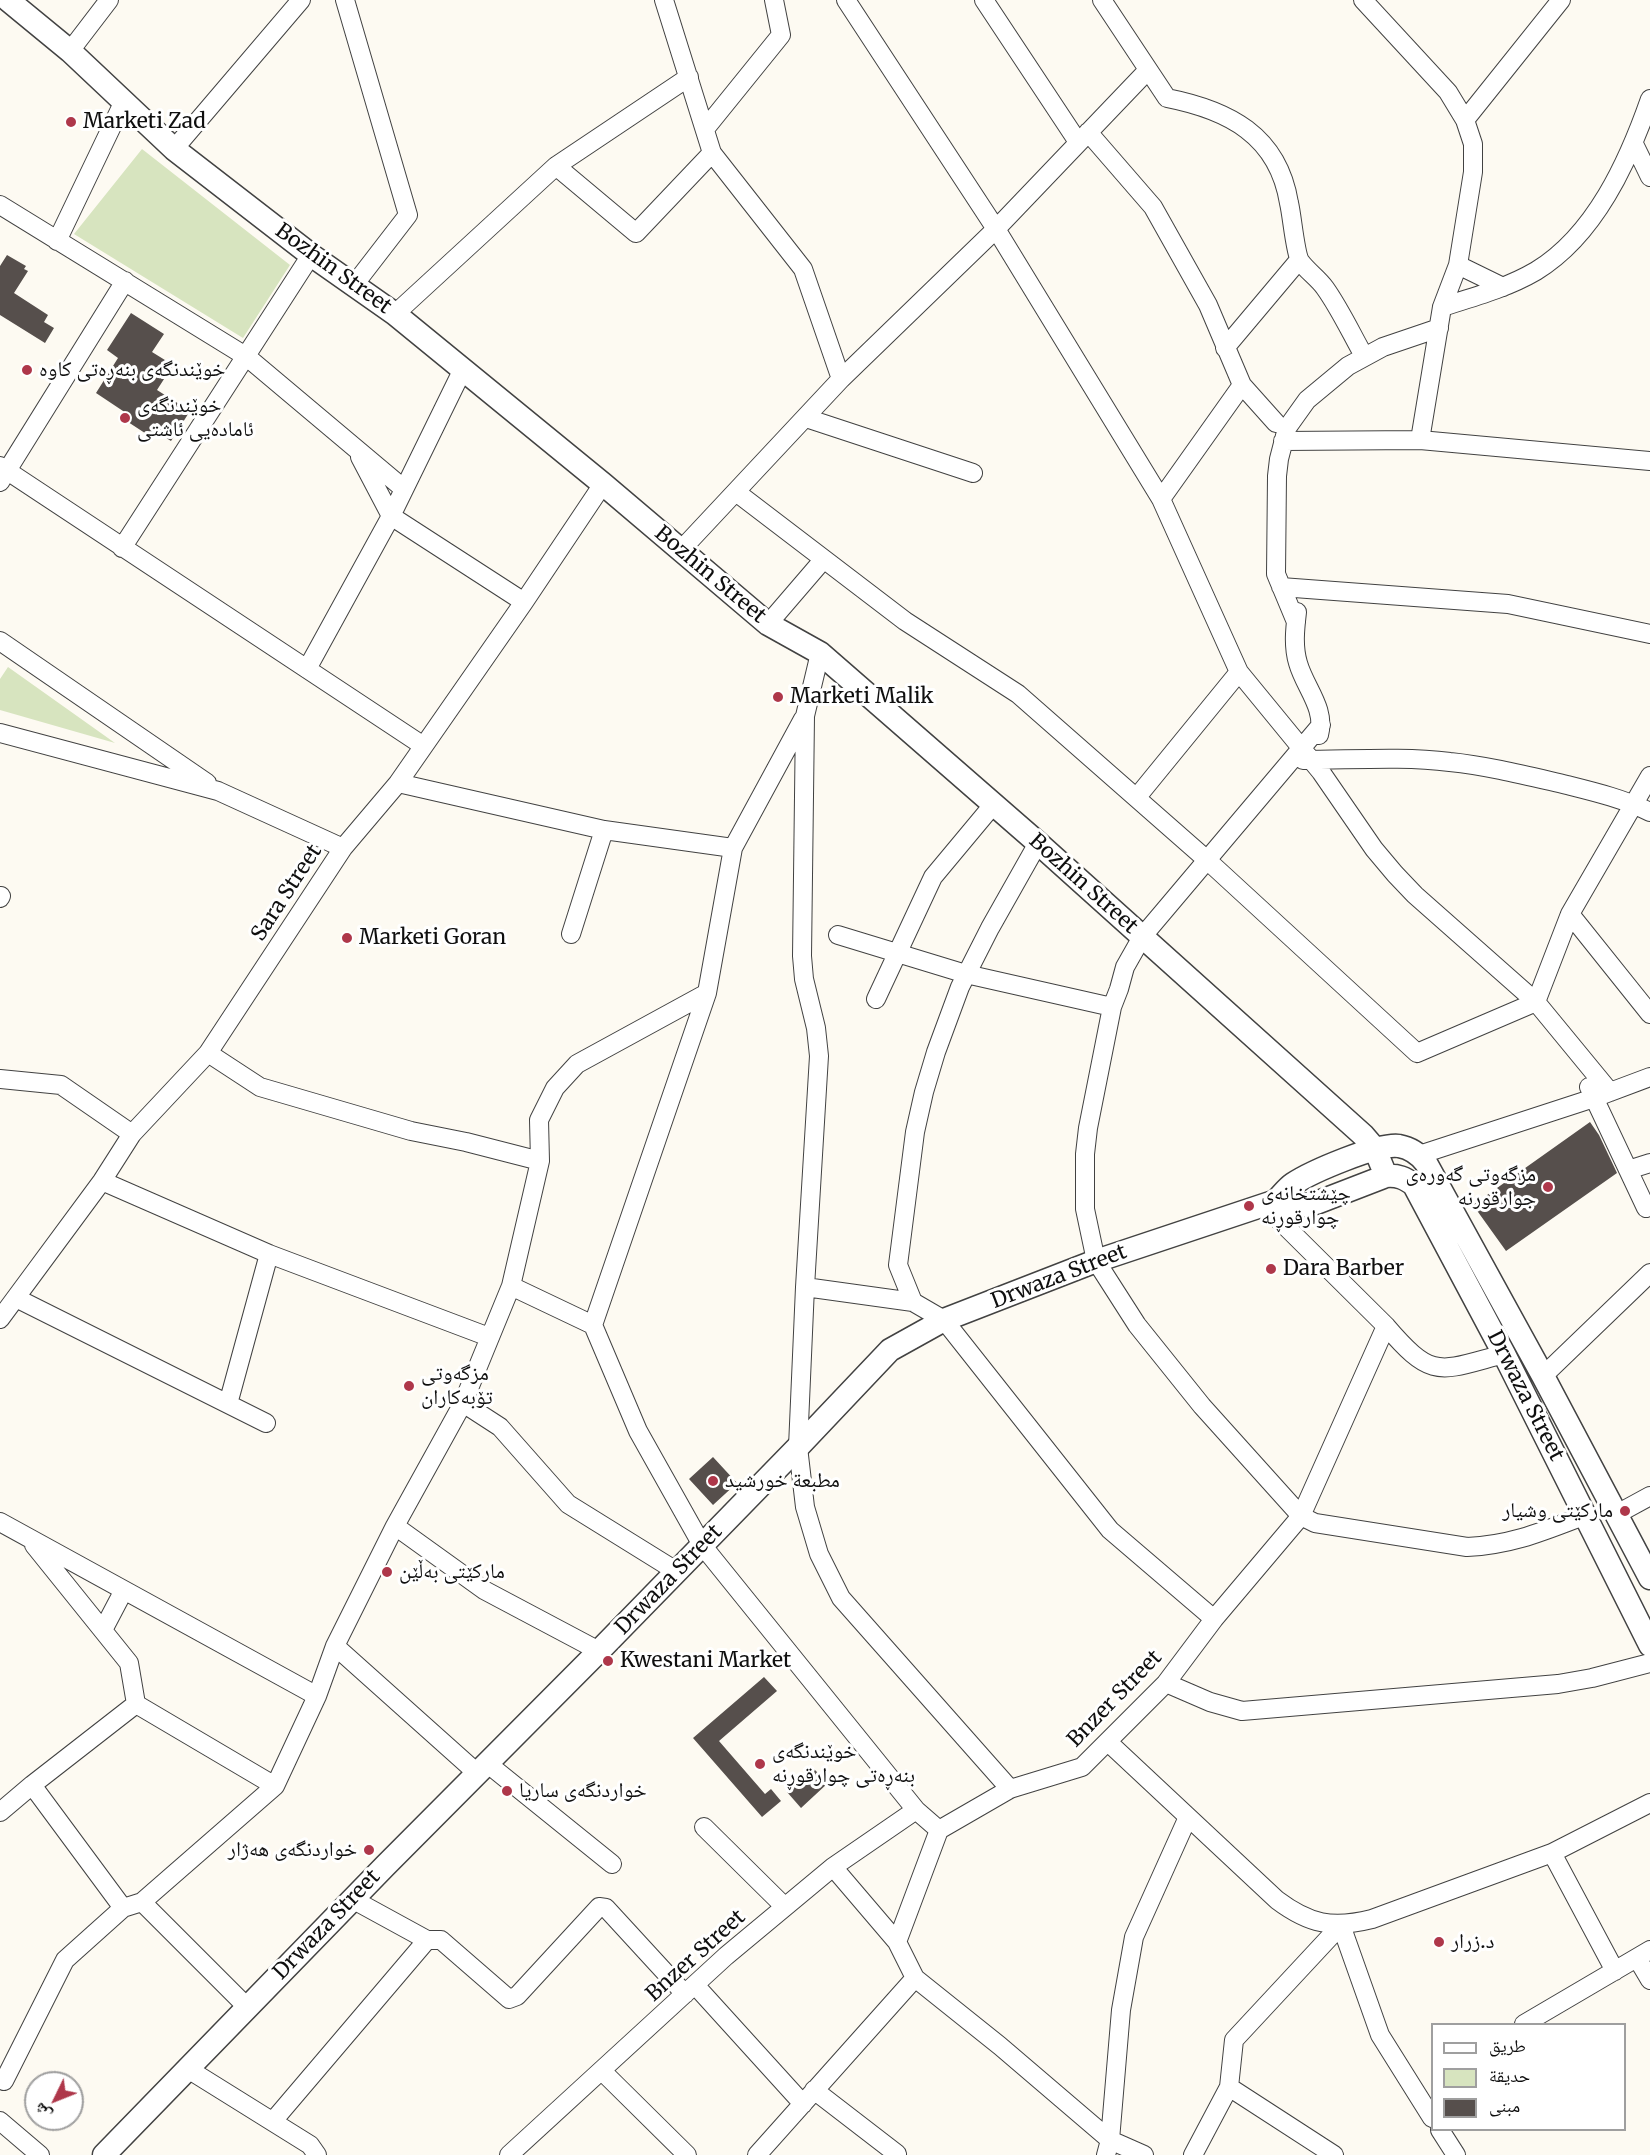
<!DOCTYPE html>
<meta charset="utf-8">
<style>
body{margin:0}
#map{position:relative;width:1650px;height:2155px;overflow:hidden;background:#fdfaf2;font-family:Merriweather,"Noto Naskh Arabic",serif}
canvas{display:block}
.legend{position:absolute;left:1431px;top:2023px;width:195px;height:108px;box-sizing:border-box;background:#fff;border:2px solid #9f9f9f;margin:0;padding:8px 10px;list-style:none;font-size:18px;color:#0f0f0f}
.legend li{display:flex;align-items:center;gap:12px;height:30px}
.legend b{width:30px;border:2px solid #9f9f9f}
.north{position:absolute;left:24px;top:2071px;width:60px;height:60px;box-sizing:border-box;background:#fff;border:2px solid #9f9f9f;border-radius:50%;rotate:227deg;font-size:16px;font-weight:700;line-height:24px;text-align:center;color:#0f0f0f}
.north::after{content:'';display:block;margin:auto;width:21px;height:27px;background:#ae374a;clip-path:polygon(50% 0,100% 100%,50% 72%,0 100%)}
</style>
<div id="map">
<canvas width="1650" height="2155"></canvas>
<ul class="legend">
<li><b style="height:8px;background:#fff"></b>طريق</li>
<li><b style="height:16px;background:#d7e4bf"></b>حديقة</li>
<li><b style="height:16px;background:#564f4c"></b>مبنى</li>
</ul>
<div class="north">ش</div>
</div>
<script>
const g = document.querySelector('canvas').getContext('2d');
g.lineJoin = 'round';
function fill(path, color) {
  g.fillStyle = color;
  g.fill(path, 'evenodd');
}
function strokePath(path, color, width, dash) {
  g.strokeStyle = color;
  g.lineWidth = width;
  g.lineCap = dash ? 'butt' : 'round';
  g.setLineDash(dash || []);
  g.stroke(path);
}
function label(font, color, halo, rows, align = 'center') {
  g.font = font + ' Merriweather,"Noto Naskh Arabic",serif';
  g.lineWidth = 6;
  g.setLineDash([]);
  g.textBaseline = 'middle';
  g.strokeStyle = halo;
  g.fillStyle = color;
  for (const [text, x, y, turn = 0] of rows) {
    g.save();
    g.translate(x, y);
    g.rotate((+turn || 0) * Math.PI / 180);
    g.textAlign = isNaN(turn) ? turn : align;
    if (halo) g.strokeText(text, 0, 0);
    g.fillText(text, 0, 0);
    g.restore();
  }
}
fill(new Path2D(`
 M 142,149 L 290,265 L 243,338 L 74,234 Z
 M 8,667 L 115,743 L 0,710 L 0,679 Z`), '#d7e4bf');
fill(new Path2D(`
 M 7,255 L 26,266 L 24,269 L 28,271 L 14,293 L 48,315 L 44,322 L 54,328 L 45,343 L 0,315 L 0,266 Z
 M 131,313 L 164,334 L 152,352 L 173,365 L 157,390 L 190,411 L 171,441 L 155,431 L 151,437 L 128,422 L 132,417 L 96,393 L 118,358 L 107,350 Z
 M 1590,1122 L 1599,1135 L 1617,1173 L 1506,1251 L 1473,1205 Z
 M 713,1457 L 737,1483 L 713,1505 L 689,1479 Z
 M 764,1677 L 777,1691 L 719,1741 L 765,1794 L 771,1789 L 781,1801 L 762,1817 L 693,1738 Z
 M 813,1768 L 828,1783 L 801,1808 L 787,1792 Z`), '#564f4c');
const minor = new Path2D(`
 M 345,0 L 408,215 L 354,285
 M 664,0 L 712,153 L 803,269 L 841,379
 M 846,0 L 996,229 L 1161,499 L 1239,672 L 1321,772 L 1374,849 L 1395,874 L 1415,895 L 1536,1002 L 1610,1092
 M 984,0 L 1078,142
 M 1102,0 L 1167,98 C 1228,110 1278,135 1289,203 C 1292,215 1295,252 1300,261 C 1307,271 1318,278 1325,288 C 1340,309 1351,333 1364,356
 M 1363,0 L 1448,92 L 1465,120 L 1473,144 L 1473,172 L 1458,265 L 1442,307 L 1420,440
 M 70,51 L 109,0
 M 1465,120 L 1561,0
 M 705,129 L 781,35 L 774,0
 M 1088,132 L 1153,207 L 1208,305 L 1242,385 L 1276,423
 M 1634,144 L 1650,177
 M 174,149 L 301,0
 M 556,166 L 636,233 L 712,153
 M 0,205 L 247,357 L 404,489
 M 57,241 L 124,101
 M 1458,265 L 1503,287
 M 1442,307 C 1474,297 1507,288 1536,271 C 1595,235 1628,162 1650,99
 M 395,314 L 556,166 L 689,77
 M 1225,348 L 1299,260
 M 806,418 L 973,473
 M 1283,441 L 1420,440 L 1650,461
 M 360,457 L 391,516 L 524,602
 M 0,466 L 422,745
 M 0,482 L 125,281
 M 736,492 L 905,621 L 1018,694 L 1207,860 L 1417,1053 L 1536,1002 L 1570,914
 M 1161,499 L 1242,385
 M 122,548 L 311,255
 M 681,550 L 841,379 L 996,229 L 1148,70
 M 1281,587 L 1508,604 L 1650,634
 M 1297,612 C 1295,629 1293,646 1298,663 C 1305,688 1326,708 1319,735
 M 1296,622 L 1276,574 L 1277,476 L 1279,459 L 1287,428 L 1307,400 L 1348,366 L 1383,347 L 1439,328
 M 768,624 L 823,560
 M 0,641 L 207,783
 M 820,653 L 805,716 L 802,956 L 804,979 L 816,1028 L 819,1056 L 805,1287 L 798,1447 L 805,1507 L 819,1554 L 841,1598 L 1010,1789
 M 307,669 L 391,516 L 463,369
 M 1321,725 L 1142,937 L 1125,967 L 1119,989 L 1112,1007 L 1088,1128 L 1085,1154 L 1085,1209 L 1096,1261 L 1137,1325 L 1202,1406 L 1301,1516 L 1315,1523 L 1467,1547 C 1512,1545 1544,1531 1586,1515
 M 0,733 L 218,791 L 343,848
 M 1303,760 C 1351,760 1402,756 1450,762 C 1489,766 1528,776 1567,785 C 1595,792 1624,799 1650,812
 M 1650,776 L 1570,914 L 1650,1014
 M 398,783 L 604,830 L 733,848
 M 1137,797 L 1239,672
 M 1038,843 L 990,928 L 960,987 L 936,1052 L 924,1092 L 915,1132 L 898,1265 L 913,1302 L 944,1320 L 1110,1530 L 1214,1619
 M 0,898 L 1,896
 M 571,934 L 604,830
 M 838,935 L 966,974 L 1112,1007
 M 876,999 L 933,877 L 993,805
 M 208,1053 L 260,1087 L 411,1131 L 466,1142 L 540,1161
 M 0,1079 L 61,1085 L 132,1134
 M 1589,1087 L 1646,1208
 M 1419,1155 L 1594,1098 L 1650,1077
 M 1628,1170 L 1650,1163
 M 102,1181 L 269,1254 L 489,1337
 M 1264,1205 L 1386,1326 C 1433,1381 1439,1371 1504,1354
 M 511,1286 L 593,1325 L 638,1431 L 702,1545 L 916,1810
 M 805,1287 L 913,1302
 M 16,1298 L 266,1423
 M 0,1319 L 102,1181 L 132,1134 L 208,1053 L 343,848 L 398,783 L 524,602 L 603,484
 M 593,1325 L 707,993 L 733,848 L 803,719
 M 1543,1376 L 1650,1273
 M 463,1403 L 500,1427 L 568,1504 L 676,1571
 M 228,1404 L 269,1254
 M 1617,1514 L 1650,1496
 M 0,1522 L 317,1696
 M 395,1526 L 484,1590 L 599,1651
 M 103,1630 L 124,1590
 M 335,1646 L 477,1773
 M 1166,1683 L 1210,1702 L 1242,1711 L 1558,1684 L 1592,1678 L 1650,1663
 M 136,1704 L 275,1786
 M 1108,1742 L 1277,1900 C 1309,1924 1332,1929 1372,1919 L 1552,1853 L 1650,1803
 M 488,1764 L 612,1864
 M 32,1785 L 136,1704 L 129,1663 L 34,1545
 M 0,1812 L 32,1785 L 123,1908 L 142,1902 L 247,2007
 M 704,1827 L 785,1907
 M 1552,1853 L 1615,1971
 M 833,1867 L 897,1942 L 915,1978 L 1000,2046 L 1110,2140 L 1144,2155
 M 352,1899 L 427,1940 L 441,1940 L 509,1999 L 517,1996 L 599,1907 L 606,1908 L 685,1994
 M 142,1902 L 275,1786 L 317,1696 L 335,1646 L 395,1526 L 463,1403 L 511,1286 L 540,1161 L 539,1120 L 555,1088 L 577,1064 L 707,993
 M 897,1942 L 939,1830
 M 1637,1958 L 1650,1980
 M 695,1985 L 803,2104
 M 1524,2024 L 1650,1950
 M 188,2069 L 310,2145 L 317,2155
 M 602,2071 L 687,2155
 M 4,2081 L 65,1960 L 123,1908
 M 814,2090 L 897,2154 L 896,2155
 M 0,2121 L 40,2155
 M 273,2121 L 427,1940
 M 1440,2130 L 1456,2155
 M 509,2155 L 726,1956 L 833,1867 L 916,1810 L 939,1830 L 1010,1789 L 1082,1767 L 1166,1683 L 1214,1619 L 1301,1516 L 1386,1326
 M 757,2155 L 915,1978
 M 1106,2155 L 1110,2140 L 1121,2010 L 1134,1937 L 1188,1817
 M 1193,2155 L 1229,2087
 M 1334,2155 L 1229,2087 L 1234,2040 L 1341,1925 L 1380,2035 L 1432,2118`);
const tertiary = new Path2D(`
 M 8,0 L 70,51 L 174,149 L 311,255 L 395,314 L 603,484 L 768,624 L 820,653 L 1038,843 L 1363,1135 L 1375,1149 L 1386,1176
 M 1276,1201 L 1294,1207 L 1316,1203 L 1386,1176 C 1398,1175 1405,1178 1414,1185 L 1504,1354 L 1650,1645
 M 104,2155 L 385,1866 L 599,1651 L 798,1447 L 890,1350 L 944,1320 L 1096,1261 L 1276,1201 C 1282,1195 1287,1188 1293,1184 C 1311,1172 1378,1143 1399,1146 C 1410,1148 1419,1154 1426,1163 L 1543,1376 L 1650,1578`);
strokePath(minor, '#424242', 20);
strokePath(tertiary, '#424242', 25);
strokePath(minor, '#fff', 18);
strokePath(tertiary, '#fff', 22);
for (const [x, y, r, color] of [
 [71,122,6,"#ae374a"],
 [27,370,6,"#ae374a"],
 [125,418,6,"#ae374a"],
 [778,697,6,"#ae374a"],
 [347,938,6,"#ae374a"],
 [1548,1187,6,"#ae374a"],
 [1249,1206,6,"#ae374a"],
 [1271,1269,6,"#ae374a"],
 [409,1386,6,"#ae374a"],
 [713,1481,6,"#ae374a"],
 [1625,1511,6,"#ae374a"],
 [387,1572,6,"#ae374a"],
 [608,1661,6,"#ae374a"],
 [760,1764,6,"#ae374a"],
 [507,1791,6,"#ae374a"],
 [369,1850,6,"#ae374a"],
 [1439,1942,6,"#ae374a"]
]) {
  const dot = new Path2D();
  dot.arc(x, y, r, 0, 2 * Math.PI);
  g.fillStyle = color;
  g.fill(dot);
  strokePath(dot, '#fff', 2);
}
label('21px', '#0f0f0f', '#fff', [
 ["Marketi Zad",83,122],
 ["خوێندنگەی بنەڕەتی کاوە",39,370],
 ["خوێندنگەی",137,406],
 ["ئامادەیی ئاشتی",137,430],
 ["Marketi Malik",790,697],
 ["Marketi Goran",359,938],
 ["مزگەوتی گەورەی",1536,1175,"right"],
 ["جوارقورنە",1536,1199,"right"],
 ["چێشتخانەی",1261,1194],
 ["چوارقوڕنە",1261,1218],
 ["Dara Barber",1283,1269],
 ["مزگەوتی",421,1374],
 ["تۆبەکاران",421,1398],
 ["مطبعة خورشيد",725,1481],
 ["مارکێتی وشیار",1613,1511,"right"],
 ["مارکێتی بەڵێن",399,1572],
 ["Kwestani Market",620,1661],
 ["خوێندنگەی",772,1752],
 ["بنەڕەتی چوارقوڕنە",772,1776],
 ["خواردنگەی ساریا",519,1791],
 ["خواردنگەی هەژار",357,1850,"right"],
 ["د.زرار",1451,1942]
], 'left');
label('21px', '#0f0f0f', '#fff', [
 ["Bozhin Street",333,269,36],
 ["Bozhin Street",710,575,40],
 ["Bozhin Street",1083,884,42],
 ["Sara Street",287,893,-57],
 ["Drwaza Street",1059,1277,-21],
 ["Drwaza Street",1525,1396,63],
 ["Drwaza Street",669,1580,-46],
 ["Bnzer Street",1115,1699,-46],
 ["Drwaza Street",327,1925,-46],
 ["Bnzer Street",696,1956,-42]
]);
</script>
